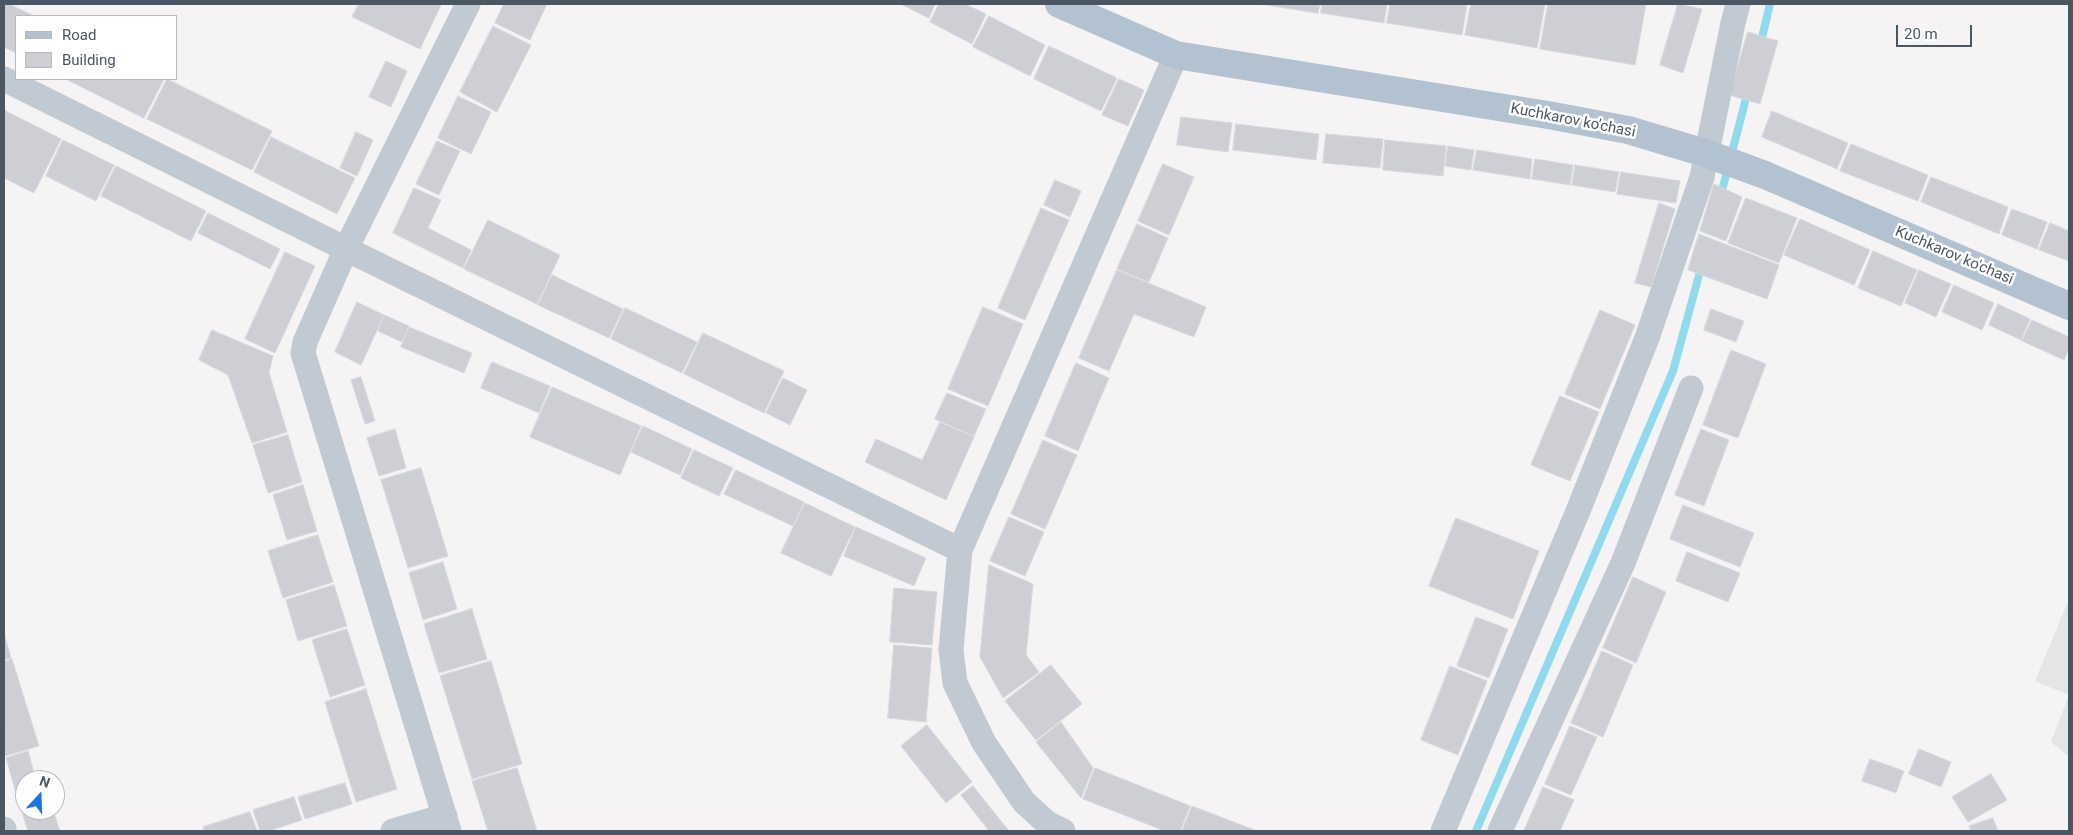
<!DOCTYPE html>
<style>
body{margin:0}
#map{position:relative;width:2073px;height:835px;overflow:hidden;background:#f5f3f3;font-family:Roboto,sans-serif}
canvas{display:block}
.frame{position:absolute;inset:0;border:5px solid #4a5661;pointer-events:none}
.legend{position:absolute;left:15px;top:15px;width:162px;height:65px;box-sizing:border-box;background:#fff;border:1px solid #b7bbc0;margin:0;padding:6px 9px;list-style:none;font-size:15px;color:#4a5661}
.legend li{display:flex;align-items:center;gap:10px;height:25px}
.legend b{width:25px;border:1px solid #b7bbc0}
.north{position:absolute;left:15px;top:770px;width:50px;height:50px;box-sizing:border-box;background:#fff;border:1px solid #b7bbc0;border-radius:50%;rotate:20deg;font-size:14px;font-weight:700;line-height:20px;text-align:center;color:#4a5661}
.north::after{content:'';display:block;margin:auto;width:18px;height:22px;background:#1a73e8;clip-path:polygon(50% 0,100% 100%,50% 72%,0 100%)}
.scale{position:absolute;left:1896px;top:25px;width:76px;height:22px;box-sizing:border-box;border:2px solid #4a5661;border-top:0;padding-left:6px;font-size:15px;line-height:18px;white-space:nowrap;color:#4a5661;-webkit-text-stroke:4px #fff;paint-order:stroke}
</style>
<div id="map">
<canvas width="2073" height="835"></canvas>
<div class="frame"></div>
<ul class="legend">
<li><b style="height:6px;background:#b3c2d1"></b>Road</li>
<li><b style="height:14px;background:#cdcfd5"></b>Building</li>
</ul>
<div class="north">N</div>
<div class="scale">20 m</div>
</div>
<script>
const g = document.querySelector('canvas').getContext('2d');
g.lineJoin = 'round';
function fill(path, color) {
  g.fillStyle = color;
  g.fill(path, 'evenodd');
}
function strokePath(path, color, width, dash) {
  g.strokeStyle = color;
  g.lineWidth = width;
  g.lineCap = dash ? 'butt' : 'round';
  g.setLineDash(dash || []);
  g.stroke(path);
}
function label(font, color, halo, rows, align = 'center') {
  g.font = font + ' Roboto,sans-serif';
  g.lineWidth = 5;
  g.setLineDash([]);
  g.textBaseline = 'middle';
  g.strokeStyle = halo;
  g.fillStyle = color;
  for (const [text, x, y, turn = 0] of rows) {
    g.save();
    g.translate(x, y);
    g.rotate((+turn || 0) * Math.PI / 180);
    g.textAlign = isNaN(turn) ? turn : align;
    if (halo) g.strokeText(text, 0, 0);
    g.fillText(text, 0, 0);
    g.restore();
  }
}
fill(new Path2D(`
 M 2069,599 L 2069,757 L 2051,742 L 2069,695 L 2035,681 Z`), '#e6e4e5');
strokePath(new Path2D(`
 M 1760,46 L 1770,4
 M 1720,198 L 1748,91
 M 1476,831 L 1673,371 L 1702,264`), '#90daee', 8);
const building = new Path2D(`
 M 4,4 L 9,4 L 34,16 L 16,16 L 16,53 L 4,47 Z
 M 359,4 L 438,4 L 441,5 L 420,49 L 352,17 Z
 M 504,4 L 547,4 L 530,40 L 495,23 Z
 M 901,4 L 935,4 L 929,18 Z
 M 939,4 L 965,4 L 986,14 L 972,44 L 930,22 Z
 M 1260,4 L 1320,4 L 1318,13 Z
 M 1322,4 L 1387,4 L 1384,23 L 1321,13 Z
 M 1390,4 L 1467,4 L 1462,35 L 1387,23 Z
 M 1471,4 L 1545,4 L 1537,48 L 1465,35 Z
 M 1548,4 L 1646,4 L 1635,65 L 1540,49 Z
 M 1678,4 L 1702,9 L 1683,73 L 1660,65 Z
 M 989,16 L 1045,45 L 1030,76 L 973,47 Z
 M 493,26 L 531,45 L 497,112 L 460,92 Z
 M 1748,32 L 1778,41 L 1760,104 L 1729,95 Z
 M 1049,46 L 1117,78 L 1101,111 L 1034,79 Z
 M 386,61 L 407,71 L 391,107 L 369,97 Z
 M 66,79 L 164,79 L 144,118 Z
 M 167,79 L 272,131 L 252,170 L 147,119 Z
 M 1119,79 L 1144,90 L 1128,126 L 1102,115 Z
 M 458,96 L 491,112 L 471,154 L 438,138 Z
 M 4,110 L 61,139 L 34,193 L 4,178 Z
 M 1772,111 L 1848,143 L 1837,169 L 1762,137 Z
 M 1181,117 L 1232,123 L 1228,152 L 1177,145 Z
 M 1236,124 L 1319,134 L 1316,160 L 1233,150 Z
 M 356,132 L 373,140 L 357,176 L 340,168 Z
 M 1326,134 L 1383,139 L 1380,168 L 1323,163 Z
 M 271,137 L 355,178 L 337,214 L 254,172 Z
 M 63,140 L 114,165 L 96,201 L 46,176 Z
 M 1385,140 L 1446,146 L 1443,176 L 1383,170 Z
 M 437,141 L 460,151 L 439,195 L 416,184 Z
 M 1851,144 L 1928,175 L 1918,201 L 1840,171 Z
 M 1448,146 L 1474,150 L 1471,170 L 1445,166 Z
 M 1477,150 L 1532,159 L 1530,179 L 1473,170 Z
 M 1535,159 L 1573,165 L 1570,185 L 1532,179 Z
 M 1163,164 L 1194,177 L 1169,235 L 1138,221 Z
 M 1575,165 L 1619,172 L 1615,192 L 1572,185 Z
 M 116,166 L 206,211 L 191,241 L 101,196 Z
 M 1621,172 L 1680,181 L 1676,203 L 1617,194 Z
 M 1931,177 L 2008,207 L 1999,234 L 1921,202 Z
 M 1055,180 L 1081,191 L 1070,217 L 1044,205 Z
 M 1714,184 L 1742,197 L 1726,241 L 1700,231 Z
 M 414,188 L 441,200 L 428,228 L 471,250 L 463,268 L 393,233 Z
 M 1746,198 L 1797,218 L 1779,263 L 1728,243 Z
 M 1659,203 L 1675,209 L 1651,287 L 1635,283 Z
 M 1041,208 L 1069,220 L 1025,320 L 998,308 Z
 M 2012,209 L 2047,222 L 2037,249 L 2002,235 Z
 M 208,213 L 280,249 L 270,269 L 198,233 Z
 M 1800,219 L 1870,250 L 1854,285 L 1784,255 Z
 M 488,220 L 560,255 L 537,304 L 464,269 Z
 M 2050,223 L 2069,231 L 2069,261 L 2039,250 Z
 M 1137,224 L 1168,238 L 1149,282 L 1117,269 Z
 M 1699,234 L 1779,265 L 1767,299 L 1688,270 Z
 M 1873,251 L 1917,270 L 1901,306 L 1858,288 Z
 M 285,252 L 315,266 L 275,353 L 245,339 Z
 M 1117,270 L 1206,307 L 1194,337 L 1134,314 L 1109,371 L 1079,358 Z
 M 1919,270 L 1951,284 L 1936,317 L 1905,303 Z
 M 552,275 L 623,309 L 609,338 L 538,305 Z
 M 1954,285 L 1994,303 L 1982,330 L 1942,312 Z
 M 357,302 L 384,315 L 361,365 L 335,352 Z
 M 1998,304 L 2030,319 L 2021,340 L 1989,325 Z
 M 983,307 L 1023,324 L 988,406 L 948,389 Z
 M 625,308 L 697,342 L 682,373 L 611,339 Z
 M 1711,309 L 1744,321 L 1736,342 L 1704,330 Z
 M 1600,310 L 1635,325 L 1600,409 L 1565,394 Z
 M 384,315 L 409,326 L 402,342 L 378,331 Z
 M 2032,320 L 2069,337 L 2069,348 L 2064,360 L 2022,341 Z
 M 409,327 L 472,353 L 464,373 L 401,347 Z
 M 212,330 L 273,356 L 269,373 L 287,432 L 252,443 L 228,375 L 199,360 Z
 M 703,333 L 784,371 L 764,413 L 684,374 Z
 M 1731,350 L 1766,364 L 1738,438 L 1703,425 Z
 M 492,362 L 550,386 L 539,413 L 481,388 Z
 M 1076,363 L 1109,378 L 1078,451 L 1045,436 Z
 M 361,377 L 375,421 L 365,424 L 351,380 Z
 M 783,378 L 807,390 L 790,425 L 766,413 Z
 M 552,387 L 641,426 L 620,475 L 530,437 Z
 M 947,393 L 986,409 L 974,436 L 935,419 Z
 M 1560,396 L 1599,412 L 1570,481 L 1531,465 Z
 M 940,422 L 974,437 L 946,500 L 865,462 L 876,439 L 922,460 Z
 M 643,426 L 692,449 L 680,475 L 631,452 Z
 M 395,429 L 406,468 L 379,476 L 367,438 Z
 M 1701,429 L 1729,440 L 1704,506 L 1675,495 Z
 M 288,435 L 302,482 L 268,493 L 253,445 Z
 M 1043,440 L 1077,455 L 1045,529 L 1011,514 Z
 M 694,450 L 733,468 L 719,496 L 681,478 Z
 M 421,468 L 448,556 L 408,568 L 381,480 Z
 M 736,470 L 804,502 L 793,526 L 724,494 Z
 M 303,485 L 317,531 L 287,540 L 273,495 Z
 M 805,503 L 855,527 L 831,576 L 781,553 Z
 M 1683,505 L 1754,533 L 1740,567 L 1670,539 Z
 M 1009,517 L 1044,532 L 1025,576 L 990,561 Z
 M 1456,518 L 1539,551 L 1513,619 L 1429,586 Z
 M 856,527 L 926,558 L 914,586 L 844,556 Z
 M 318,535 L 333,582 L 283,598 L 268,551 Z
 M 1687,552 L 1740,573 L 1728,602 L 1676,581 Z
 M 443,562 L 457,609 L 423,620 L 409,573 Z
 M 989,565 L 1033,584 L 1026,655 L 1039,672 L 1003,698 L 980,657 Z
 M 1633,577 L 1666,592 L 1636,663 L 1603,648 Z
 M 334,585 L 347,626 L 298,641 L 286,600 Z
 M 894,588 L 937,592 L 932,645 L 890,642 Z
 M 472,609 L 487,659 L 439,673 L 424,624 Z
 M 1476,617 L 1508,629 L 1489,678 L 1457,666 Z
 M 347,629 L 365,685 L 330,697 L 312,640 Z
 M 4,633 L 11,658 L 4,660 Z
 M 894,645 L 932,648 L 926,722 L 888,718 Z
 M 1602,651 L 1633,665 L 1603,737 L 1571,723 Z
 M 12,659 L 39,746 L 5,756 L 4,662 Z
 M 491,661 L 522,764 L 472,779 L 440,676 Z
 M 1051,665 L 1082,704 L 1036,740 L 1005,701 Z
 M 1450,666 L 1487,681 L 1458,755 L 1421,740 Z
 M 366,689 L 397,789 L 356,802 L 325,702 Z
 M 1061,722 L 1093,768 L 1081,798 L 1036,742 Z
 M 927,725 L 972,782 L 946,803 L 901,746 Z
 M 1570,726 L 1597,737 L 1571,795 L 1545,784 Z
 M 1919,749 L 1951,762 L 1941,787 L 1909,774 Z
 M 28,751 L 36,780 L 25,780 L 25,798 L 18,800 L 6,758 Z
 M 1870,759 L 1904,771 L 1896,793 L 1862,781 Z
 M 517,768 L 537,831 L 488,831 L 472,781 Z
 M 1095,768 L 1190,806 L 1180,831 L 1165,831 L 1083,799 Z
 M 1991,774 L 2007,800 L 1968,822 L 1952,797 Z
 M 345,783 L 352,804 L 305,819 L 298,797 Z
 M 973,786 L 1009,831 L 989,831 L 961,795 Z
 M 1543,787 L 1574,800 L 1560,831 L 1524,831 Z
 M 294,797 L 302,820 L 269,831 L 260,831 L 253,810 Z
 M 25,801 L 25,810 L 53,810 L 60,831 L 28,831 L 19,803 Z
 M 1192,806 L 1257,831 L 1182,831 Z
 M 250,812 L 257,831 L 204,831 L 203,827 Z
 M 1993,818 L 1998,831 L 1971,831 L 1969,826 Z`);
fill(building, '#cdcfd5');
strokePath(building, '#d7d9de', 1);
strokePath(new Path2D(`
 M 4,79 L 346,249 L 960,550
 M 4,829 L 4,831
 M 393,831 L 445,816
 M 449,831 L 303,353 L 305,342 L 346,249 L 468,4
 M 1063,831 L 1047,823 L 1024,802 L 984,743 L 955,683 L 951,650 L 960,550 L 1176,55
 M 1443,831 L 1578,511 L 1647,338 L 1702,177 L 1733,23 L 1738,4
 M 1500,831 L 1623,563 L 1691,388`), '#c1cad2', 25);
strokePath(new Path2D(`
 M 1059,4 L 1176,55 L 1548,115 L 1628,130 L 1705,153 L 1765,175 L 2069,306`), '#b3c2d1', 28);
label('15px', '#4a5661', '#fff', [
 ["Kuchkarov ko'chasi",1573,121,11],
 ["Kuchkarov ko'chasi",1954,256,23]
]);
</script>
